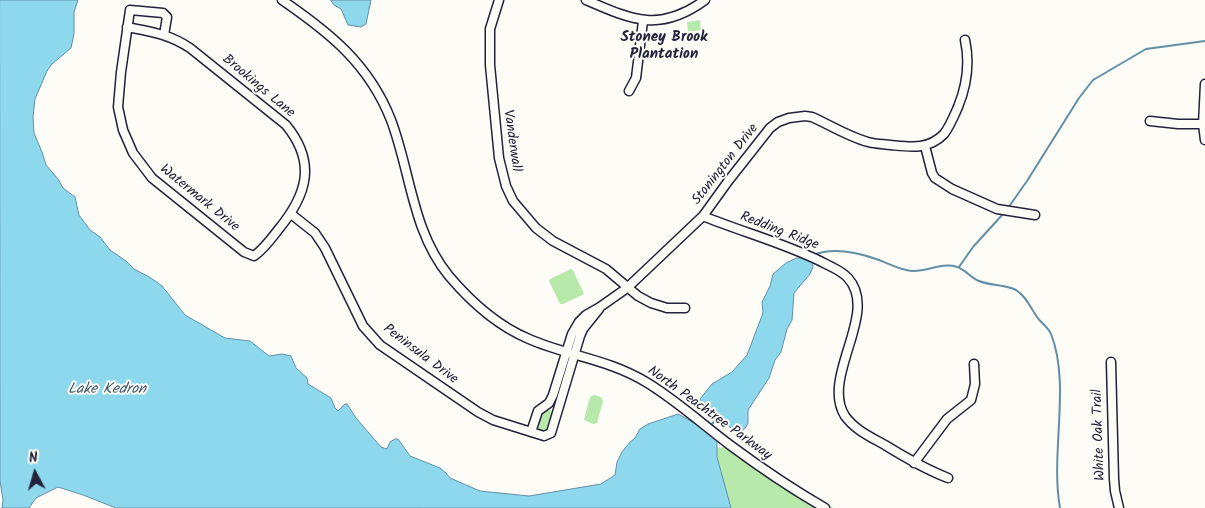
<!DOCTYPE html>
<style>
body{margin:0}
#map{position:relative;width:1205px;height:508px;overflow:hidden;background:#fdfcf7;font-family:Kalam,sans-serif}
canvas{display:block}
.north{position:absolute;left:10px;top:448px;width:50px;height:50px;-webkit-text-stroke:4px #fdfcf7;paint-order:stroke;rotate:354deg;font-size:14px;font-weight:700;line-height:20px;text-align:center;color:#22223b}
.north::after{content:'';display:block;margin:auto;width:18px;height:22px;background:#22223b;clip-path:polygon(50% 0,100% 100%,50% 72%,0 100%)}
</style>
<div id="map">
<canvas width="1205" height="508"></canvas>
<div class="north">N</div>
</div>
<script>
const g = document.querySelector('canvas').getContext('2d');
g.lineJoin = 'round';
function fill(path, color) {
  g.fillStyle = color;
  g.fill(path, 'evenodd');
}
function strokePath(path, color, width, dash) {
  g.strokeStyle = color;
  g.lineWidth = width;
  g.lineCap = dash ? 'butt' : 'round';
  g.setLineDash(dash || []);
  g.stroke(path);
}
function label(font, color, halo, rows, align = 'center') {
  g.font = font + ' Kalam,sans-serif';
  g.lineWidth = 4;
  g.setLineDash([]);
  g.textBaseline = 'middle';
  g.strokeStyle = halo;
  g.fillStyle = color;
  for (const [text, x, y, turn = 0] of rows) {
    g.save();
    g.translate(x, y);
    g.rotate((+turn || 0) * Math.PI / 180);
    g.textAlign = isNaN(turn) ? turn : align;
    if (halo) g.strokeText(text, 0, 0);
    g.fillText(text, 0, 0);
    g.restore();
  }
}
fill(new Path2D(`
 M 700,20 L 701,30 L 688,32 L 687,22 Z
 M 571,269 L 573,270 L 584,294 L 563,304 L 560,304 L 549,281 L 550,279 Z
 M 594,395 L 601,397 L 603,401 L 597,423 L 593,424 L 584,420 L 590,397 Z
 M 545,409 L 550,410 L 553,414 L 548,430 L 541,431 L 536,427 L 538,414 Z
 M 735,445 L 833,508 L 712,508 L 708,450 Z`), '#b6e9aa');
const water = new Path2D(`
 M 0,0 L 78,0 L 74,12 L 74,34 L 71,48 L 52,64 L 47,71 L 35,99 L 33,117 L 34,133 L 42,152 L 46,165 L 58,179 L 63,188 L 75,197 L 79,215 L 90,230 L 100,237 L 110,250 L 126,261 L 134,269 L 151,278 L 162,286 L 185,315 L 225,338 L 250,341 L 269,356 L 282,354 L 291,356 L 296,368 L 307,378 L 308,384 L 331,398 L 335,408 L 338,411 L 345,404 L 347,404 L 356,418 L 381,447 L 387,449 L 390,442 L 395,439 L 398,439 L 410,456 L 440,468 L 446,473 L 450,478 L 480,491 L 529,496 L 601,484 L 615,475 L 617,462 L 622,452 L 630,442 L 635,438 L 640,429 L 648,424 L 678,414 L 713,433 L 717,441 L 717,457 L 731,508 L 116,508 L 83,495 L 58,487 L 36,498 L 29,508 L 2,508 L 3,500 L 0,481 Z
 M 331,0 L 371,0 L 366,24 L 361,27 L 348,25 L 341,9 L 334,5 Z
 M 797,258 L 808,258 L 812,260 L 813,267 L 810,274 L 794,293 L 792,320 L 787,329 L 781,352 L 775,360 L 769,378 L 748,410 L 748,423 L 746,427 L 743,430 L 735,431 L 704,407 L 700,399 L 712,384 L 732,372 L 747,355 L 763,313 L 762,302 L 770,286 L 773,274 L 786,263 Z`);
fill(water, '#8dd8ed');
strokePath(water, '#628fa6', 1);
strokePath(new Path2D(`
 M 1008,208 L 1027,181 L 1079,98 L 1093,80 L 1146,49 L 1205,41
 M 813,255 C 833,247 856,252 876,259 C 888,263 899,270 912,271 C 927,272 942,262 957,267 C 965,269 971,278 979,281 C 991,286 1005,284 1016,290 C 1026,296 1030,307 1037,317 C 1041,323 1048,327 1051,334 C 1071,384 1050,454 1060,508
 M 959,267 L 973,247 L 1003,214
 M 712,424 L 718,417`), '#628fa6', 2);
const minor = new Path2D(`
 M 282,0 C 330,33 369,64 391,120 C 411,173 412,231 449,276 C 471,302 498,326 529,339 C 568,356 608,359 646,382 C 676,400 702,424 730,445 C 761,468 792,489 825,508
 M 499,0 L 490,29 L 490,65 L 499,158 L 506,186 L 513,201 L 536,228 L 553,241 L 606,269 L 638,296 L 651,303 L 667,308 L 685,308
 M 586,0 C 632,20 660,33 705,0
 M 127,27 C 152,32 169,34 190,48 L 286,125 C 317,163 307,195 278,230 C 271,239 264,249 254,256 L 244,252 L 152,178 L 133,153 L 123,130 L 118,107 L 121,72 L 130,10 L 163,13 L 167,17 L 164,35
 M 1205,84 L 1203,124 L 1205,140
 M 629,91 L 636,78 L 643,21
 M 1150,121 L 1178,124 L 1203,124
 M 925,146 L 932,173 L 935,178 L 952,189 L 997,209 L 1035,215
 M 291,214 L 315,233 L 325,248 L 363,326 L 380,345 L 478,412 L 493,420 L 544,436 L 551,433 L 580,336 L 583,329 L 599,309
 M 703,216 C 742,232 784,243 822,262 C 831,267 841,270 848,278 C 880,313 820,377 845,416 C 855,430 871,437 885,445 C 906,458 925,469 948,478
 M 1111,362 L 1114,479 L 1115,491 L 1119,508
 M 531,432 L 538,411 L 549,403 L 553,395 L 572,334 L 579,322 L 586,315 L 600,307 L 627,288 L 703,216 L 729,180 L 770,128 L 778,122 L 789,118 L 805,116 L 812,117 C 830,125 849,137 868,142 C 875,144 883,144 891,145 C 911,147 928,150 944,134 C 950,126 954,116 958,107 C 967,85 970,63 965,40
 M 914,463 L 947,419 L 971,400 L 975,384 L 974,364`);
strokePath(minor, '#22223b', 11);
strokePath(minor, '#fdfcf7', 8);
label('14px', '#22223b', '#fdfcf7', [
 ["Brookings Lane",258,87,40],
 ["Vanderwall",511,141,82],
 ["Stonington Drive",726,165,-52],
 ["Watermark Drive",199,199,39],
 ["Redding Ridge",779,232,21],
 ["Peninsula Drive",420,355,37],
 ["North Peachtree Parkway",709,414,36],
 ["White Oak Trail",1100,435,-92]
]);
label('bold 15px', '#22223b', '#fdfcf7', [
 ["Stoney Brook",664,38],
 ["Plantation",664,55]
]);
label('italic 15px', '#425970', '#fdfcf7', [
 ["Lake Kedron",107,390]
]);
</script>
